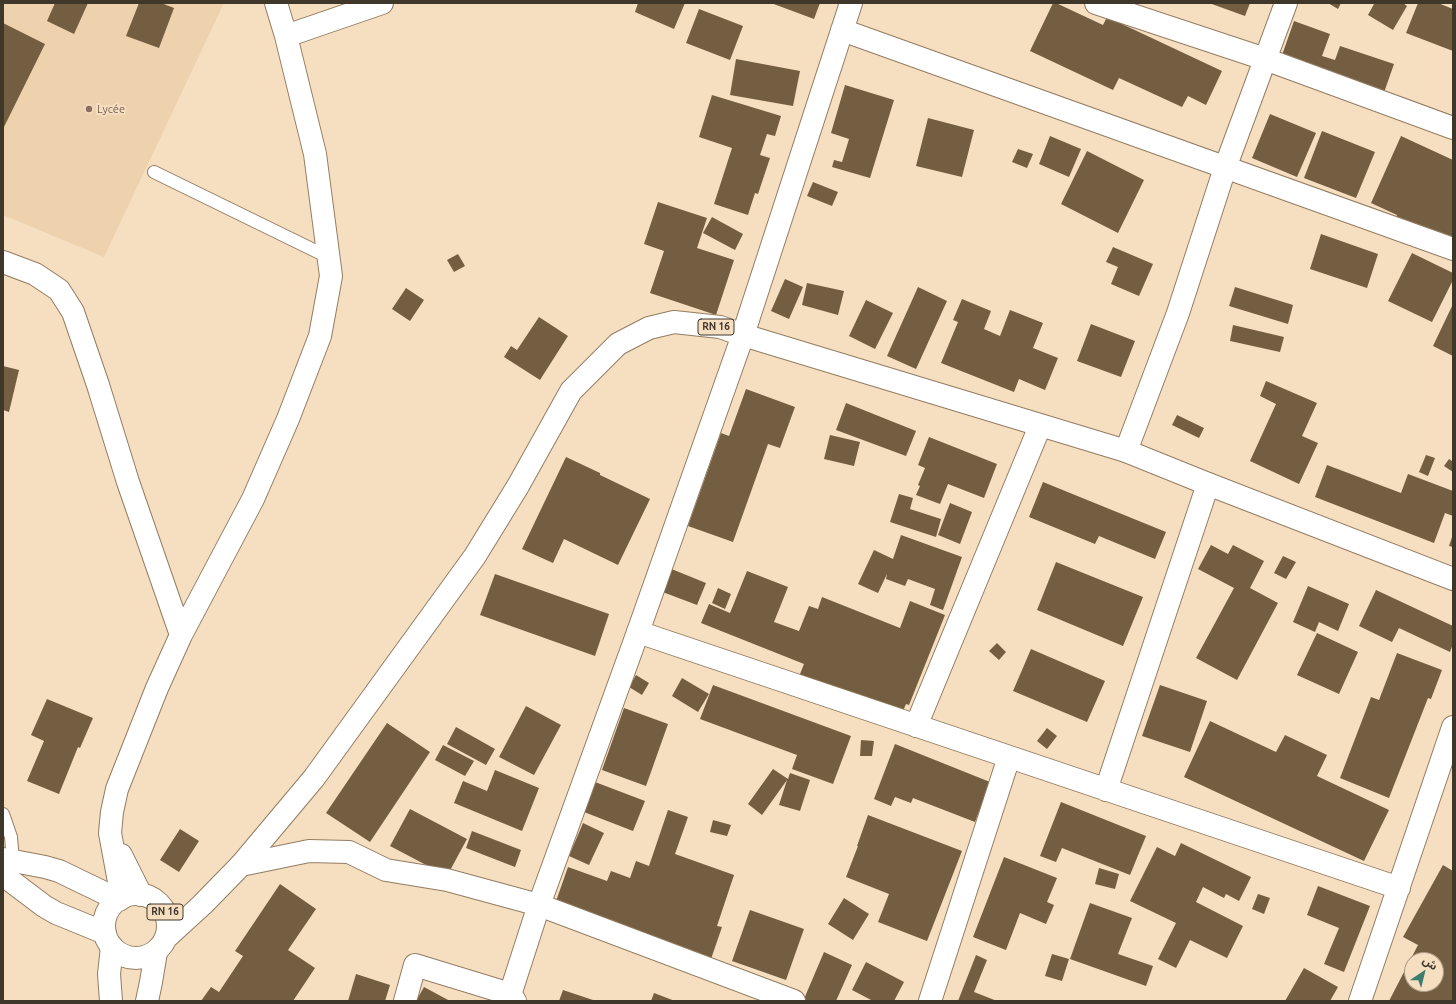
<!DOCTYPE html>
<meta charset="utf-8">
<style>
body{margin:0}
#map{position:relative;width:1456px;height:1004px;overflow:hidden;background:#f6dec1;font-family:Ubuntu,"Noto Sans Arabic",sans-serif}
canvas{display:block}
.frame{position:absolute;inset:0;border:4px solid #40372b;pointer-events:none}
.north{position:absolute;left:1404px;top:952px;width:40px;height:40px;box-sizing:border-box;background:#f6dec1;border:1px solid #ad9b85;border-radius:50%;rotate:35deg;font-size:11px;font-weight:700;line-height:16px;text-align:center;color:#40372b}
.north::after{content:'';display:block;margin:auto;width:14px;height:18px;background:#3b7e6f;clip-path:polygon(50% 0,100% 100%,50% 72%,0 100%)}
</style>
<div id="map">
<canvas width="1456" height="1004"></canvas>
<div class="frame"></div>
<div class="north">ش</div>
</div>
<script>
const g = document.querySelector('canvas').getContext('2d');
g.lineJoin = 'round';
function fill(path, color) {
  g.fillStyle = color;
  g.fill(path, 'evenodd');
}
function strokePath(path, color, width, dash) {
  g.strokeStyle = color;
  g.lineWidth = width;
  g.lineCap = dash ? 'butt' : 'round';
  g.setLineDash(dash || []);
  g.stroke(path);
}
function label(font, color, halo, rows, align = 'center') {
  g.font = font + ' Ubuntu,sans-serif';
  g.lineWidth = 4;
  g.setLineDash([]);
  g.textBaseline = 'middle';
  g.strokeStyle = halo;
  g.fillStyle = color;
  for (const [text, x, y, turn = 0] of rows) {
    g.save();
    g.translate(x, y);
    g.rotate((+turn || 0) * Math.PI / 180);
    g.textAlign = isNaN(turn) ? turn : align;
    if (halo) g.strokeText(text, 0, 0);
    g.fillText(text, 0, 0);
    g.restore();
  }
}
fill(new Path2D(`
 M 3,3 L 224,3 L 104,257 L 3,215 Z`), '#eed2ae');
fill(new Path2D(`
 M 55,3 L 88,3 L 74,34 L 47,21 Z
 M 139,3 L 161,3 L 174,8 L 159,48 L 126,36 Z
 M 638,3 L 685,3 L 674,29 L 635,12 Z
 M 771,3 L 820,3 L 814,19 Z
 M 1053,3 L 1056,3 L 1103,25 L 1107,17 L 1222,71 L 1206,105 L 1188,96 L 1182,107 L 1119,78 L 1113,90 L 1030,51 Z
 M 1209,3 L 1250,3 L 1245,16 Z
 M 1328,3 L 1341,3 L 1338,9 Z
 M 1371,3 L 1403,3 L 1407,6 L 1393,30 L 1368,15 L 1374,4 Z
 M 1418,3 L 1438,3 L 1453,9 L 1453,51 L 1406,33 Z
 M 699,9 L 743,26 L 730,60 L 686,43 Z
 M 1294,21 L 1330,34 L 1322,56 L 1335,60 L 1340,46 L 1394,64 L 1381,101 L 1326,93 L 1275,75 Z
 M 3,23 L 45,44 L 3,129 Z
 M 736,59 L 800,71 L 793,106 L 730,95 Z
 M 845,85 L 894,100 L 870,178 L 832,167 L 834,160 L 842,162 L 849,139 L 831,133 Z
 M 712,95 L 781,116 L 775,136 L 767,134 L 760,155 L 770,158 L 758,194 L 755,193 L 748,215 L 714,204 L 732,148 L 699,137 Z
 M 1270,114 L 1316,133 L 1297,177 L 1252,158 Z
 M 928,118 L 974,130 L 962,177 L 916,166 Z
 M 1322,131 L 1375,152 L 1356,198 L 1304,178 Z
 M 1050,136 L 1081,149 L 1069,177 L 1039,164 Z
 M 1401,136 L 1453,160 L 1453,240 L 1390,231 L 1397,215 L 1371,203 Z
 M 1018,149 L 1033,154 L 1027,168 L 1012,162 Z
 M 1087,151 L 1144,180 L 1118,233 L 1061,204 Z
 M 813,182 L 838,192 L 832,206 L 807,196 Z
 M 658,202 L 707,218 L 697,248 L 734,260 L 716,315 L 650,293 L 664,251 L 644,244 Z
 M 712,217 L 743,234 L 735,250 L 703,233 Z
 M 1321,234 L 1378,254 L 1367,288 L 1310,269 Z
 M 1113,247 L 1153,264 L 1139,296 L 1111,284 L 1118,267 L 1106,262 Z
 M 1412,253 L 1453,273 L 1453,280 L 1432,322 L 1388,301 Z
 M 458,254 L 465,266 L 454,272 L 447,260 Z
 M 785,279 L 803,287 L 789,319 L 771,311 Z
 M 807,283 L 844,291 L 838,315 L 802,305 Z
 M 918,287 L 947,301 L 916,369 L 887,356 Z
 M 1235,287 L 1293,305 L 1288,324 L 1229,306 Z
 M 406,288 L 424,300 L 410,321 L 392,309 Z
 M 962,299 L 991,311 L 984,329 L 1000,336 L 1010,310 L 1043,323 L 1033,348 L 1058,358 L 1045,390 L 1019,379 L 1014,392 L 941,363 L 958,322 L 953,320 Z
 M 866,300 L 893,313 L 875,349 L 849,336 Z
 M 1453,304 L 1453,356 L 1433,346 Z
 M 539,317 L 568,336 L 540,380 L 504,357 L 511,346 L 517,350 Z
 M 1091,324 L 1135,341 L 1121,377 L 1077,361 Z
 M 1233,325 L 1284,337 L 1280,352 L 1230,341 Z
 M 3,366 L 19,370 L 9,412 L 3,410 Z
 M 1266,381 L 1317,403 L 1302,436 L 1318,443 L 1299,484 L 1250,461 L 1276,404 L 1260,396 Z
 M 746,389 L 795,407 L 780,448 L 768,444 L 733,542 L 688,526 L 721,433 L 729,436 Z
 M 846,403 L 916,431 L 906,456 L 836,430 Z
 M 1177,415 L 1204,428 L 1199,438 L 1172,425 Z
 M 830,435 L 860,442 L 854,466 L 824,459 Z
 M 929,437 L 997,464 L 984,498 L 948,484 L 940,504 L 916,495 L 920,486 L 918,485 L 925,468 L 918,465 Z
 M 1426,455 L 1435,458 L 1428,476 L 1419,472 Z
 M 566,457 L 600,473 L 600,475 L 650,499 L 618,565 L 564,539 L 553,563 L 522,549 Z
 M 1449,459 L 1452,461 L 1453,459 L 1453,472 L 1444,466 Z
 M 1327,465 L 1401,493 L 1408,474 L 1453,491 L 1453,516 L 1445,513 L 1434,543 L 1315,497 Z
 M 1043,482 L 1166,532 L 1155,559 L 1099,536 L 1095,544 L 1029,517 Z
 M 899,494 L 913,498 L 910,509 L 941,519 L 936,537 L 890,522 Z
 M 950,503 L 972,512 L 960,544 L 938,535 Z
 M 1453,534 L 1453,547 L 1449,546 Z
 M 901,535 L 962,557 L 943,610 L 930,605 L 935,589 L 908,579 L 905,586 L 886,579 L 887,574 L 878,593 L 858,584 L 874,550 L 893,559 Z
 M 1211,545 L 1228,554 L 1233,545 L 1264,561 L 1250,588 L 1278,603 L 1237,680 L 1196,658 L 1234,588 L 1198,569 Z
 M 1283,556 L 1296,562 L 1286,579 L 1274,573 Z
 M 1056,562 L 1143,597 L 1123,646 L 1037,610 Z
 M 669,568 L 706,583 L 697,605 L 660,591 Z
 M 747,571 L 788,587 L 774,622 L 799,631 L 809,606 L 818,609 L 822,597 L 900,628 L 910,601 L 945,615 L 909,705 L 906,704 L 895,730 L 794,689 L 804,664 L 701,623 L 709,604 L 730,613 Z
 M 495,574 L 609,614 L 595,656 L 480,615 Z
 M 1308,586 L 1349,604 L 1338,631 L 1319,622 L 1315,632 L 1293,622 Z
 M 718,588 L 731,594 L 725,609 L 712,603 Z
 M 1376,590 L 1453,626 L 1453,644 L 1450,652 L 1399,628 L 1392,642 L 1359,626 Z
 M 1317,633 L 1358,652 L 1339,694 L 1297,675 Z
 M 997,643 L 1006,652 L 999,660 L 989,651 Z
 M 1031,649 L 1105,681 L 1087,722 L 1013,691 Z
 M 1397,653 L 1442,670 L 1431,699 L 1428,698 L 1389,798 L 1340,778 L 1371,697 L 1379,700 Z
 M 636,675 L 649,683 L 642,695 L 629,687 Z
 M 682,678 L 709,694 L 698,712 L 672,696 Z
 M 713,685 L 851,736 L 833,784 L 792,769 L 797,755 L 700,719 Z
 M 1160,685 L 1207,701 L 1190,752 L 1142,736 Z
 M 47,699 L 93,718 L 80,748 L 78,747 L 59,794 L 27,781 L 44,741 L 31,735 Z
 M 526,706 L 561,725 L 534,775 L 499,757 Z
 M 624,708 L 668,724 L 646,786 L 602,770 Z
 M 1210,721 L 1276,752 L 1285,735 L 1327,755 L 1317,776 L 1389,810 L 1364,861 L 1184,777 Z
 M 387,723 L 430,752 L 370,842 L 326,813 Z
 M 456,727 L 495,749 L 486,765 L 447,744 Z
 M 1047,728 L 1057,736 L 1047,749 L 1037,741 Z
 M 861,740 L 874,741 L 872,756 L 860,756 Z
 M 895,744 L 990,782 L 975,822 L 913,798 L 911,803 L 895,797 L 891,806 L 874,799 Z
 M 443,745 L 474,761 L 465,776 L 435,760 Z
 M 773,769 L 788,779 L 790,773 L 810,780 L 800,811 L 779,805 L 787,780 L 762,815 L 748,804 Z
 M 495,770 L 539,788 L 522,831 L 454,803 L 463,781 L 487,791 Z
 M 595,782 L 645,801 L 633,831 L 584,812 Z
 M 1061,802 L 1146,836 L 1130,875 L 1062,848 L 1056,862 L 1040,856 Z
 M 410,809 L 467,839 L 447,876 L 390,846 Z
 M 668,810 L 688,817 L 675,854 L 734,875 L 717,926 L 722,927 L 711,959 L 555,904 L 568,867 L 607,881 L 611,871 L 630,878 L 636,861 L 649,866 Z
 M 868,815 L 962,851 L 927,941 L 878,922 L 889,894 L 846,877 L 858,846 L 857,846 Z
 M 713,820 L 731,825 L 727,836 L 710,832 Z
 M 583,823 L 604,833 L 589,865 L 569,856 Z
 M 180,829 L 199,841 L 179,872 L 160,860 Z
 M 472,831 L 521,850 L 515,867 L 466,848 Z
 M 1181,843 L 1251,877 L 1239,901 L 1226,894 L 1224,898 L 1203,887 L 1196,902 L 1243,926 L 1227,958 L 1190,940 L 1176,968 L 1158,959 L 1176,923 L 1130,901 L 1157,847 L 1175,856 Z
 M 1004,857 L 1057,878 L 1047,902 L 1054,905 L 1046,924 L 1020,913 L 1006,950 L 973,937 Z
 M 1443,865 L 1453,871 L 1453,1001 L 1389,1001 L 1418,945 L 1403,937 ZM 1412,960 L 1436,960 L 1436,984 L 1412,984 Z
 M 1099,868 L 1119,874 L 1115,889 L 1095,884 Z
 M 280,884 L 316,909 L 288,950 L 315,968 L 293,1001 L 201,1001 L 211,987 L 219,992 L 243,956 L 235,951 Z
 M 1318,886 L 1370,906 L 1344,972 L 1324,964 L 1339,928 L 1307,915 Z
 M 1258,894 L 1270,898 L 1264,914 L 1252,909 Z
 M 844,898 L 869,914 L 853,940 L 828,924 Z
 M 1090,903 L 1132,918 L 1118,954 L 1153,966 L 1146,986 L 1070,959 Z
 M 750,910 L 804,929 L 786,980 L 732,961 Z
 M 824,952 L 852,965 L 836,1001 L 808,1001 L 804,999 Z
 M 1052,954 L 1069,959 L 1062,981 L 1045,976 Z
 M 976,955 L 987,960 L 974,992 L 997,1001 L 958,1001 Z
 M 866,962 L 904,982 L 894,1001 L 873,1001 L 852,990 Z
 M 1304,968 L 1338,987 L 1330,1001 L 1285,1001 Z
 M 356,974 L 390,985 L 385,1001 L 348,1001 Z
 M 424,987 L 450,1001 L 416,1001 Z
 M 563,990 L 596,1001 L 559,1001 Z
 M 654,993 L 675,1001 L 651,1001 Z`), '#745e41');
const service = new Path2D(`
 M 154,172 L 328,257
 M 3,814 L 11,837 L 13,861`);
const minor = new Path2D(`
 M 1096,3 L 1265,59 L 1453,128
 M 842,30 L 1453,249
 M 286,36 L 382,3
 M 3,262 L 35,274 L 59,290 L 73,312 L 98,385 L 128,482 L 181,635
 M 743,335 L 851,3
 M 1126,451 L 1178,313 L 1225,168 L 1286,3
 M 638,632 L 1399,888
 M 916,726 L 1040,426
 M 1106,790 L 1208,484
 M 121,855 L 141,895
 M 241,865 L 309,851 L 349,852 L 386,870 L 447,880 L 539,905 L 794,1001
 M 122,898 L 110,833 L 112,812 L 117,789 L 157,688 L 181,635 L 253,499 L 288,419 L 320,336 L 331,276 L 315,154 L 286,36 L 276,3
 M 111,1001 L 109,974 L 112,947
 M 147,1001 L 151,982 L 156,952
 M 405,1001 L 415,965 L 510,994 L 515,1001
 M 930,1001 L 1009,757
 M 1360,1001 L 1453,727`);
const secondary = new Path2D(`
 M 508,1001 L 539,905 L 638,632 L 743,335`);
const primary = new Path2D(`
 M 3,859 L 45,867 L 59,871 L 119,900
 M 3,875 L 44,906 L 56,913 L 105,933
 M104 926a32 32 0 1 1 64 0a32 32 0 1 1-64 0Z
 M 167,937 L 202,905 L 241,865 L 314,778 L 475,556 L 518,486 L 571,391 L 618,344 L 649,328 L 674,322 L 720,327 L 743,335 L 1126,451 L 1208,484 L 1453,579`);
strokePath(service, '#927d62', 14);
strokePath(minor, '#927d62', 24);
strokePath(secondary, '#927d62', 24);
strokePath(primary, '#927d62', 24);
strokePath(service, '#fff', 12);
strokePath(minor, '#fff', 22);
strokePath(secondary, '#fff', 22);
strokePath(primary, '#fff', 22);
for (const [x, y, r, color] of [
 [89,109,4,"#8d6e63"]
]) {
  const dot = new Path2D();
  dot.arc(x, y, r, 0, 2 * Math.PI);
  g.fillStyle = color;
  g.fill(dot);
  strokePath(dot, '#f6dec1', 1.5);
}
for (const [x, y, w] of [
 [716,327,36],
 [165,912,36]
]) {
  const box = new Path2D();
  box.roundRect(x - w / 2, y - 8, w, 16, 3);
  g.fillStyle = '#f6dec1';
  g.fill(box);
  strokePath(box, '#40372b', 1);
}
label('bold 10px', '#40372b', null, [
 ["RN 16",716,327],
 ["RN 16",165,912]
]);
label('11px', '#785e54', '#f6dec1', [
 ["Lycée",97,109]
], 'left');
</script>
